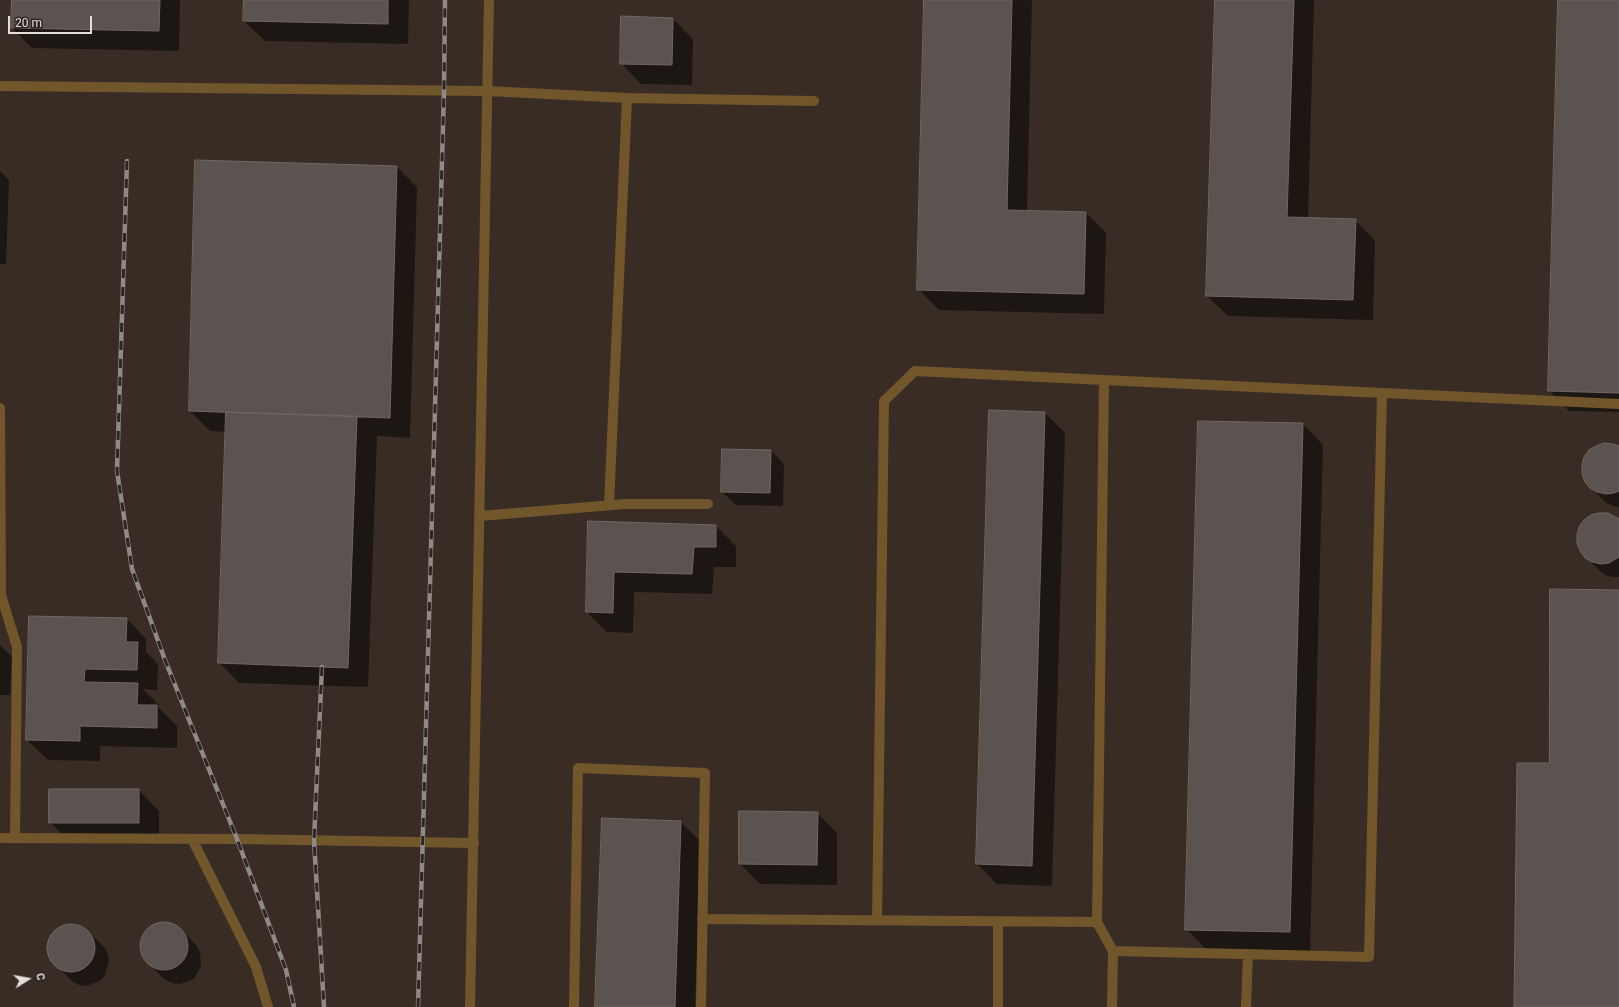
<!DOCTYPE html>
<meta charset="utf-8">
<style>
body{margin:0}
#map{position:relative;width:1619px;height:1007px;overflow:hidden;background:#2c2522;font-family:Roboto,sans-serif}
canvas{display:block}
.north{position:absolute;left:8px;top:959px;width:40px;height:40px;-webkit-text-stroke:3px #2c2522;paint-order:stroke;rotate:79deg;font-size:11px;font-weight:700;line-height:16px;text-align:center;color:#e3dedc}
.north::after{content:'';display:block;margin:auto;width:14px;height:18px;background:#e3dedc;clip-path:polygon(50% 0,100% 100%,50% 72%,0 100%)}
.scale{position:absolute;left:8px;top:16px;width:84px;height:18px;box-sizing:border-box;border:2px solid #e3dedc;border-top:0;padding-left:5px;font-size:12px;line-height:14px;white-space:nowrap;color:#e3dedc;-webkit-text-stroke:3px #2c2522;paint-order:stroke}
</style>
<div id="map">
<canvas width="1619" height="1007"></canvas>
<div class="north">С</div>
<div class="scale">20 m</div>
</div>
<script>
const g = document.querySelector('canvas').getContext('2d');
g.lineJoin = 'round';
function fill(path, color) {
  g.fillStyle = color;
  g.fill(path, 'evenodd');
}
function strokePath(path, color, width, dash) {
  g.strokeStyle = color;
  g.lineWidth = width;
  g.lineCap = dash ? 'butt' : 'round';
  g.setLineDash(dash || []);
  g.stroke(path);
}
fill(new Path2D(`
 M 0,0 L 1619,0 L 1619,1007 L 0,1007 Z`), '#382c25');
fill(new Path2D(`
 M 13,0 L 180,0 L 179,51 L 32,48 L 12,28 Z
 M 245,0 L 409,0 L 408,44 L 265,41 L 244,21 Z
 M 925,0 L 1032,0 L 1027,211 L 1086,213 L 1106,233 L 1104,314 L 939,310 L 918,289 Z
 M 1216,0 L 1314,0 L 1308,219 L 1355,220 L 1375,241 L 1373,320 L 1228,316 L 1207,296 Z
 M 1559,0 L 1619,0 L 1619,412 L 1569,411 L 1549,390 Z
 M 673,19 L 693,39 L 692,85 L 641,84 L 621,63 Z
 M 397,167 L 417,187 L 410,438 L 377,436 L 368,687 L 239,683 L 219,662 L 227,432 L 210,431 L 190,411 Z
 M 0,171 L 9,180 L 6,264 L 0,264 Z
 M 990,411 L 1045,413 L 1065,433 L 1052,886 L 997,884 L 977,864 Z
 M 1303,424 L 1323,445 L 1310,952 L 1206,949 L 1186,929 Z
 M 1619,447 L 1619,507 L 1612,506 L 1605,502 L 1591,487 Z
 M 771,450 L 784,464 L 783,506 L 736,505 L 722,492 Z
 M 1619,521 L 1619,577 L 1615,577 L 1607,576 L 1600,571 L 1586,557 Z
 M 589,522 L 716,526 L 736,546 L 736,567 L 714,567 L 712,594 L 634,592 L 633,633 L 607,632 L 587,612 Z
 M 126,618 L 146,639 L 146,652 L 158,664 L 157,690 L 143,689 L 158,704 L 158,707 L 177,726 L 177,748 L 100,746 L 100,761 L 48,760 L 27,740 Z
 M 0,645 L 12,657 L 10,695 L 0,695 Z
 M 139,790 L 159,811 L 159,843 L 71,843 L 50,822 Z
 M 817,813 L 837,833 L 837,885 L 760,884 L 740,864 Z
 M 681,822 L 701,842 L 695,1007 L 596,1007 Z
 M 162,922 L 170,923 L 182,931 L 197,946 L 200,952 L 201,966 L 194,979 L 180,984 L 172,983 L 164,979 L 144,959 L 141,952 L 140,943 L 143,936 L 148,929 L 155,924 Z
 M 69,924 L 78,925 L 90,933 L 104,947 L 108,954 L 109,961 L 105,975 L 101,980 L 87,986 L 79,985 L 72,981 L 52,961 L 48,954 L 48,945 L 50,938 L 55,931 L 61,926 Z`), '#0007');
const building = new Path2D(`
 M 12,0 L 160,0 L 159,31 L 11,28 Z
 M 244,0 L 388,0 L 388,24 L 243,21 Z
 M 924,0 L 1012,0 L 1007,210 L 1086,212 L 1084,294 L 917,290 Z
 M 1215,0 L 1294,0 L 1287,217 L 1356,219 L 1353,300 L 1206,296 Z
 M 1558,0 L 1619,0 L 1619,393 L 1548,391 Z
 M 621,16 L 673,18 L 672,65 L 620,64 Z
 M 195,160 L 397,166 L 390,418 L 189,411 Z
 M 989,410 L 1045,412 L 1032,866 L 976,864 Z
 M 226,412 L 357,416 L 348,668 L 218,663 Z
 M 1198,421 L 1303,423 L 1290,932 L 1185,930 Z
 M 1604,443 L 1613,444 L 1619,446 L 1619,491 L 1614,493 L 1606,494 L 1597,492 L 1590,488 L 1585,482 L 1582,474 L 1582,465 L 1584,457 L 1589,450 L 1596,446 Z
 M 722,449 L 771,450 L 770,493 L 721,492 Z
 M 1599,513 L 1608,513 L 1619,519 L 1619,557 L 1609,563 L 1601,564 L 1592,562 L 1585,558 L 1580,551 L 1577,543 L 1577,535 L 1579,527 L 1584,520 L 1591,515 Z
 M 588,521 L 716,525 L 716,547 L 694,547 L 692,574 L 614,572 L 613,613 L 586,612 Z
 M 1550,589 L 1619,590 L 1619,1007 L 1514,1007 L 1517,763 L 1549,763 Z
 M 29,616 L 127,618 L 126,642 L 138,642 L 137,670 L 85,669 L 84,682 L 138,683 L 137,705 L 157,705 L 157,728 L 80,726 L 80,741 L 26,740 Z
 M 49,789 L 139,789 L 139,823 L 49,823 Z
 M 739,811 L 818,812 L 817,865 L 739,864 Z
 M 602,818 L 681,821 L 675,1007 L 595,1007 Z
 M140 946a24 24 0 1 1 48 0a24 24 0 1 1-48 0Z
 M47 948a24 24 0 1 1 48 0a24 24 0 1 1-48 0Z`);
fill(building, '#5b5350');
strokePath(building, '#6f6763', 1);
strokePath(new Path2D(`
 M 0,86 L 487,91 L 627,98 L 609,505
 M 627,98 L 814,101
 M 0,408 L 1,595 L 17,647 L 15,838
 M 480,516 L 625,504 L 708,504
 M 0,838 L 237,839 L 474,843
 M 192,839 L 256,967 L 268,1007
 M 702,919 L 1097,922 L 1113,951 L 1369,957 L 1382,393
 M 877,921 L 884,401 L 915,371 L 1104,380
 M 1097,922 L 1104,380 L 1619,404
 M 470,1007 L 489,0
 M 574,1007 L 578,768 L 705,773 L 701,1007
 M 998,1007 L 998,922
 M 1112,1007 L 1113,951
 M 1246,1007 L 1248,954`), '#71562c', 10);
const rail = new Path2D(`
 M 127,161 L 117,471 L 132,569 L 165,660 L 237,839 L 286,970 L 294,1007
 M 322,667 L 314,840 L 324,1007
 M 418,1007 L 444,91 L 445,0`);
strokePath(rail, '#8f8987', 4.5);
strokePath(rail, '#2c2522', 3, [9]);
</script>
